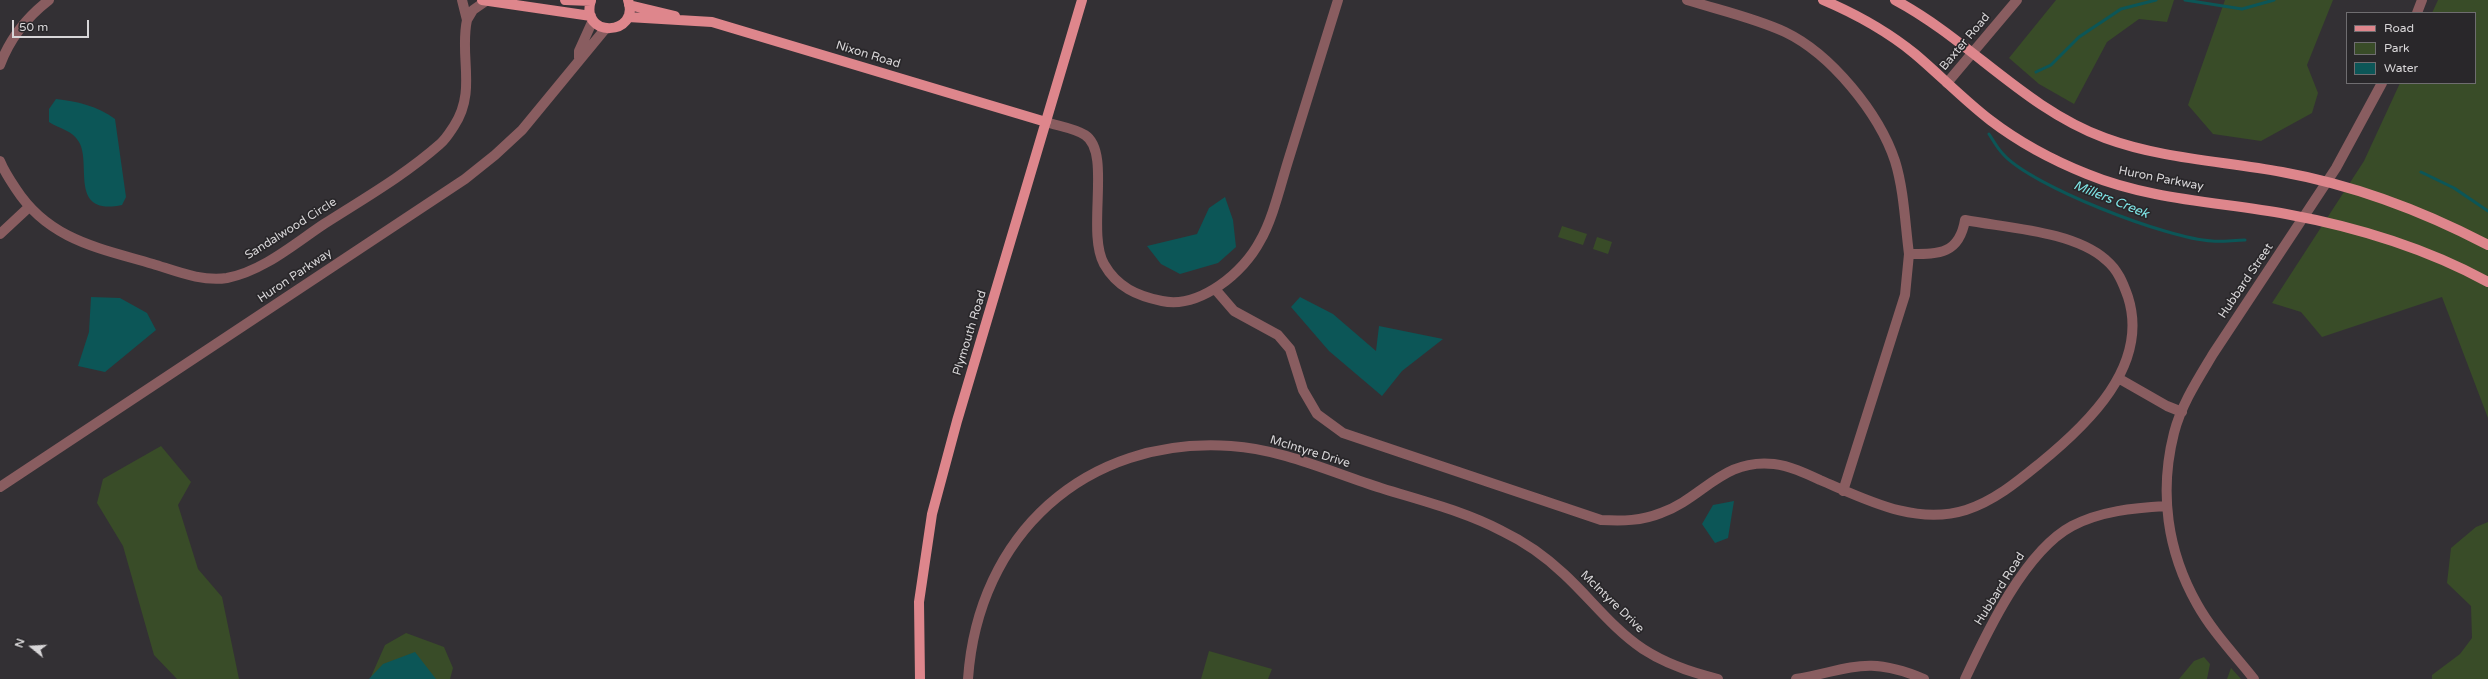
<!DOCTYPE html>
<style>
body{margin:0}
#map{position:relative;width:2488px;height:679px;overflow:hidden;background:#333034;font-family:"Varela Round",sans-serif}
canvas{display:block}
.legend{position:absolute;left:2346px;top:12px;width:130px;height:72px;box-sizing:border-box;background:#29272a;border:1px solid #6f6d70;margin:0;padding:5px 7px;list-style:none;font-size:12px;color:#d8d6d8}
.legend li{display:flex;align-items:center;gap:8px;height:20px}
.legend b{width:20px;border:1px solid #6f6d70}
.north{position:absolute;left:12px;top:627px;width:40px;height:40px;-webkit-text-stroke:3px #29272a;paint-order:stroke;rotate:288deg;font-size:11px;font-weight:700;line-height:16px;text-align:center;color:#d8d6d8}
.north::after{content:'';display:block;margin:auto;width:14px;height:18px;background:#d8d6d8;clip-path:polygon(50% 0,100% 100%,50% 72%,0 100%)}
.scale{position:absolute;left:12px;top:20px;width:77px;height:18px;box-sizing:border-box;border:2px solid #d8d6d8;border-top:0;padding-left:5px;font-size:12px;line-height:14px;white-space:nowrap;color:#d8d6d8;-webkit-text-stroke:3px #29272a;paint-order:stroke}
</style>
<div id="map">
<canvas width="2488" height="679"></canvas>
<ul class="legend">
<li><b style="height:5px;background:#de868c"></b>Road</li>
<li><b style="height:11px;background:#394c28"></b>Park</li>
<li><b style="height:11px;background:#0c5657"></b>Water</li>
</ul>
<div class="north">N</div>
<div class="scale">50 m</div>
</div>
<script>
const g = document.querySelector('canvas').getContext('2d');
g.lineJoin = 'round';
function fill(path, color) {
  g.fillStyle = color;
  g.fill(path, 'evenodd');
}
function strokePath(path, color, width, dash) {
  g.strokeStyle = color;
  g.lineWidth = width;
  g.lineCap = dash ? 'butt' : 'round';
  g.setLineDash(dash || []);
  g.stroke(path);
}
function label(font, color, halo, rows, align = 'center') {
  g.font = font + ' "Varela Round",sans-serif';
  g.lineWidth = 3.5;
  g.setLineDash([]);
  g.textBaseline = 'middle';
  g.strokeStyle = halo;
  g.fillStyle = color;
  for (const [text, x, y, turn = 0] of rows) {
    g.save();
    g.translate(x, y);
    g.rotate((+turn || 0) * Math.PI / 180);
    g.textAlign = isNaN(turn) ? turn : align;
    if (halo) g.strokeText(text, 0, 0);
    g.fillText(text, 0, 0);
    g.restore();
  }
}
fill(new Path2D(`
 M 2056,0 L 2174,0 L 2167,22 L 2139,19 L 2107,42 L 2074,104 L 2039,84 L 2009,58 Z
 M 2225,0 L 2333,0 L 2307,65 L 2318,93 L 2312,113 L 2261,141 L 2213,134 L 2188,105 Z
 M 2438,0 L 2488,0 L 2488,418 L 2442,297 L 2322,337 L 2301,312 L 2272,303 L 2364,161 L 2400,83 L 2475,83 L 2475,13 L 2432,13 Z
 M 1562,226 L 1587,234 L 1583,245 L 1558,237 Z
 M 1597,237 L 1612,242 L 1608,254 L 1593,249 Z
 M 161,446 L 191,482 L 178,505 L 198,569 L 222,597 L 239,679 L 177,679 L 154,655 L 123,546 L 97,503 L 103,479 Z
 M 2488,522 L 2488,679 L 2432,679 L 2432,675 L 2460,654 L 2472,638 L 2471,606 L 2447,583 L 2451,548 L 2476,527 Z
 M 406,633 L 444,647 L 453,668 L 450,679 L 370,679 L 385,645 Z
 M 1209,651 L 1272,669 L 1268,679 L 1201,679 Z
 M 2204,657 L 2210,664 L 2207,679 L 2179,679 L 2194,661 Z
 M 2231,668 L 2232,669 L 2241,679 L 2227,679 Z`), '#394c28');
fill(new Path2D(`
 M 56,99 C 76,101 98,106 115,119 L 126,197 L 122,205 C 68,216 92,164 79,142 C 72,130 60,129 49,122 L 49,109 Z
 M 1225,197 L 1233,220 L 1236,247 L 1218,263 L 1180,274 L 1161,264 L 1147,246 L 1197,234 L 1209,208 Z
 M 91,297 L 120,298 L 147,313 L 156,330 L 105,372 L 78,366 L 89,332 Z
 M 1300,297 L 1333,314 L 1376,351 L 1379,326 L 1443,339 L 1402,371 L 1382,396 L 1329,351 L 1291,307 Z
 M 1734,501 L 1728,538 L 1715,543 L 1702,524 L 1713,505 Z
 M 415,652 L 436,679 L 369,679 L 383,664 Z`), '#0c5657');
strokePath(new Path2D(`
 M 2185,0 L 2242,9 L 2274,0
 M 2036,72 L 2051,65 L 2079,37 L 2121,9 L 2156,0
 M 1989,134 C 1993,140 1997,148 2003,154 C 2031,186 2168,239 2212,241 C 2223,242 2234,240 2245,240
 M 2421,172 L 2454,188 L 2488,211`), '#0c5657', 3);
strokePath(new Path2D(`
 M 462,0 L 467,20 L 473,10 L 486,1
 M 2417,13 L 2422,0
 M 579,58 L 579,51 L 593,20
 M 0,65 C 10,38 27,17 49,0
 M 1947,83 L 2017,0
 M 1046,122 C 1058,126 1074,128 1085,135 C 1112,152 1086,232 1104,264 C 1117,287 1137,296 1162,301 C 1200,309 1244,272 1260,241 C 1273,219 1281,183 1289,158 C 1305,105 1322,53 1338,0
 M 0,161 C 4,171 10,180 16,189 C 49,240 99,248 153,264 C 176,271 202,282 227,278 C 263,271 294,244 324,224 C 363,199 405,175 440,144 C 446,139 450,132 454,126 C 477,91 459,56 467,20
 M 0,234 L 28,208
 M 1215,289 L 1234,311 L 1278,335 L 1290,349 L 1303,390 L 1317,414 L 1343,433 L 1601,520 C 1623,521 1641,521 1661,513 C 1703,498 1723,458 1774,464 C 1790,466 1805,473 1820,480 C 1865,499 1915,526 1966,510 C 1994,501 2017,482 2039,464 C 2087,425 2150,366 2128,297 C 2123,283 2118,270 2106,260 C 2074,231 2007,228 1965,220 C 1959,255 1938,254 1909,254 C 1905,223 1904,190 1895,161 C 1879,113 1831,54 1785,32 C 1755,18 1719,10 1687,0
 M 2118,378 L 2167,406 L 2182,412
 M 0,487 L 465,179 L 495,155 L 522,130 L 606,28
 M 1843,491 L 1905,295 L 1909,254
 M 968,679 C 978,535 1085,436 1231,446 C 1282,449 1333,473 1381,488 C 1422,501 1464,511 1502,531 C 1525,542 1546,557 1564,574 C 1591,599 1613,629 1643,649 C 1666,664 1693,673 1718,679
 M 1796,679 C 1852,669 1867,655 1924,679
 M 1965,679 C 1987,632 2025,551 2072,526 C 2101,511 2133,508 2166,506
 M 2254,679 C 2234,654 2212,631 2197,604 C 2167,551 2159,492 2174,433 C 2181,405 2198,379 2213,354 L 2336,168 L 2382,83`), '#895d60', 10);
strokePath(new Path2D(`
 M 482,0 L 591,16
 M 565,0 L 591,1
 M 591,0 C 579,39 641,36 628,0
 M 1823,0 C 1856,14 1888,32 1915,54 C 1941,76 1964,100 1990,120 C 2020,143 2052,160 2087,174 C 2150,200 2220,202 2286,214 C 2357,227 2424,247 2488,282
 M 1895,0 C 1970,40 2024,108 2105,138 C 2162,159 2223,161 2282,172 C 2354,185 2423,211 2488,245
 M 629,5 L 675,16
 M 628,17 L 712,22 L 1046,122
 M 920,679 L 919,602 L 932,514 L 957,421 L 1082,0`), '#de868c', 10);
label('12px', '#d8d6d8', '#29272a', [
 ["Baxter Road",1965,42,-50],
 ["Nixon Road",868,55,17],
 ["Huron Parkway",2161,179,11],
 ["Sandalwood Circle",291,229,-32],
 ["Huron Parkway",295,276,-34],
 ["Hubbard Street",2246,281,-56],
 ["Plymouth Road",970,333,-73],
 ["McIntyre Drive",1310,452,17],
 ["Hubbard Road",2000,589,-58],
 ["McIntyre Drive",1612,602,44]
]);
label('italic 13px', '#7fe6e7', '#29272a', [
 ["Millers Creek",2111,200,22]
]);
</script>
